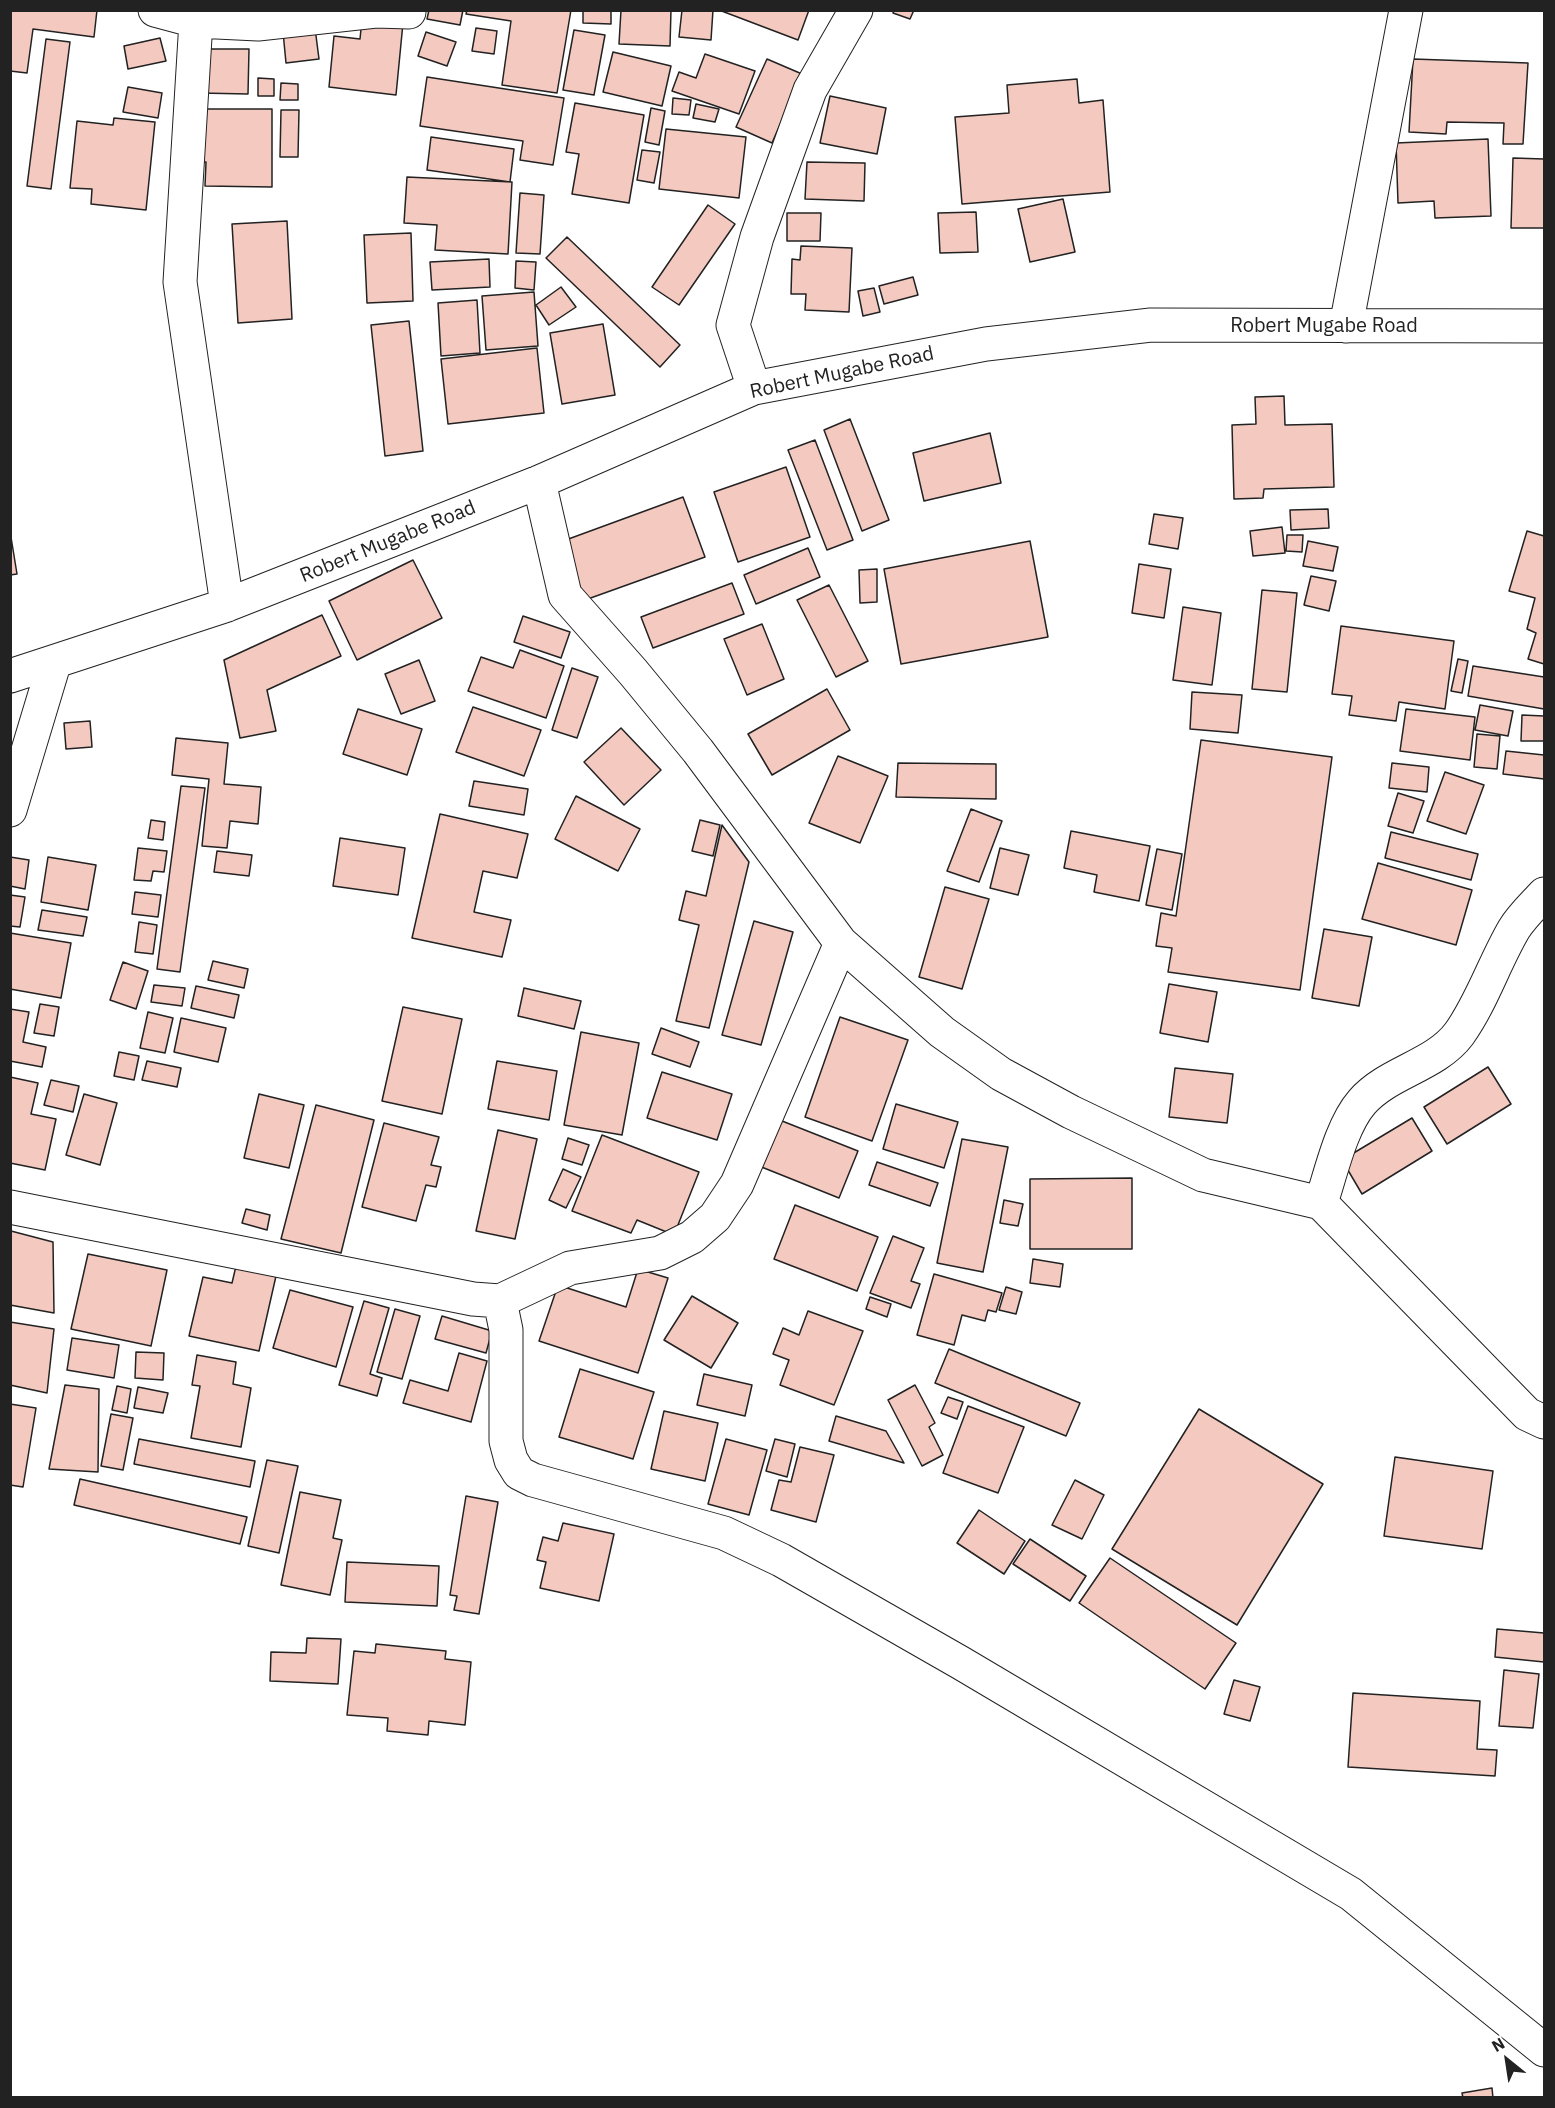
<!DOCTYPE html>
<style>
body{margin:0}
#map{position:relative;width:1555px;height:2108px;overflow:hidden;background:#fff;font-family:"IBM Plex Sans",sans-serif}
canvas{display:block}
.frame{position:absolute;inset:0;border:12px solid #222;pointer-events:none}
.north{position:absolute;left:1477px;top:2030px;width:60px;height:60px;-webkit-text-stroke:4px #fff;paint-order:stroke;rotate:330deg;font-size:16px;font-weight:700;line-height:24px;text-align:center;color:#222}
.north::after{content:'';display:block;margin:auto;width:21px;height:27px;background:#222;clip-path:polygon(50% 0,100% 100%,50% 72%,0 100%)}
</style>
<div id="map">
<canvas width="1555" height="2108"></canvas>
<div class="frame"></div>
<div class="north">N</div>
</div>
<script>
const g = document.querySelector('canvas').getContext('2d');
g.lineJoin = 'round';
function fill(path, color) {
  g.fillStyle = color;
  g.fill(path, 'evenodd');
}
function strokePath(path, color, width, dash) {
  g.strokeStyle = color;
  g.lineWidth = width;
  g.lineCap = dash ? 'butt' : 'round';
  g.setLineDash(dash || []);
  g.stroke(path);
}
function label(font, color, halo, rows, align = 'center') {
  g.font = font + ' "IBM Plex Sans",sans-serif';
  g.lineWidth = 4.5;
  g.setLineDash([]);
  g.textBaseline = 'middle';
  g.strokeStyle = halo;
  g.fillStyle = color;
  for (const [text, x, y, turn = 0] of rows) {
    g.save();
    g.translate(x, y);
    g.rotate((+turn || 0) * Math.PI / 180);
    g.textAlign = isNaN(turn) ? turn : align;
    if (halo) g.strokeText(text, 0, 0);
    g.fillText(text, 0, 0);
    g.restore();
  }
}
const building = new Path2D(`
 M 10,10 L 97,10 L 94,37 L 33,29 L 27,73 L 10,71 Z
 M 429,10 L 463,10 L 460,25 L 427,19 Z
 M 467,10 L 571,10 L 557,93 L 502,85 L 511,21 L 466,14 Z
 M 583,10 L 611,10 L 611,24 L 583,23 Z
 M 621,10 L 671,10 L 670,46 L 619,44 Z
 M 682,10 L 713,10 L 711,40 L 679,37 Z
 M 719,10 L 809,10 L 798,40 Z
 M 894,10 L 914,10 L 910,19 L 893,13 Z
 M 362,19 L 403,23 L 396,95 L 329,87 L 334,36 L 360,39 Z
 M 315,28 L 319,59 L 286,63 L 283,32 Z
 M 476,28 L 497,31 L 494,54 L 472,51 Z
 M 574,30 L 605,35 L 594,95 L 563,90 Z
 M 426,32 L 456,42 L 447,66 L 418,56 Z
 M 160,38 L 166,61 L 128,69 L 124,46 Z
 M 46,39 L 70,42 L 51,189 L 27,186 Z
 M 200,49 L 249,49 L 248,94 L 199,93 Z
 M 613,52 L 671,66 L 662,106 L 603,92 Z
 M 705,54 L 755,71 L 739,114 L 672,91 L 679,72 L 696,78 Z
 M 767,59 L 802,74 L 772,143 L 736,127 Z
 M 1413,59 L 1528,63 L 1523,144 L 1503,144 L 1504,123 L 1447,122 L 1446,134 L 1409,132 Z
 M 427,77 L 564,98 L 553,165 L 520,160 L 523,141 L 420,126 Z
 M 258,78 L 274,79 L 274,96 L 258,96 Z
 M 1077,79 L 1079,103 L 1103,100 L 1110,192 L 962,204 L 955,117 L 1009,113 L 1007,85 Z
 M 281,83 L 298,84 L 298,100 L 280,100 Z
 M 128,87 L 162,93 L 158,118 L 123,112 Z
 M 830,96 L 886,108 L 877,154 L 820,143 Z
 M 673,98 L 691,100 L 689,115 L 672,114 Z
 M 575,103 L 644,115 L 629,203 L 572,194 L 579,154 L 566,152 Z
 M 696,104 L 719,109 L 715,122 L 693,118 Z
 M 651,108 L 665,111 L 659,145 L 645,142 Z
 M 206,109 L 272,109 L 272,187 L 205,186 L 206,162 L 194,162 L 195,137 L 205,137 Z
 M 281,110 L 299,110 L 298,157 L 280,157 Z
 M 114,118 L 155,122 L 146,210 L 91,204 L 92,189 L 70,188 L 77,121 L 113,125 Z
 M 666,129 L 746,137 L 739,198 L 659,189 Z
 M 431,137 L 514,149 L 510,182 L 427,170 Z
 M 1488,139 L 1491,216 L 1435,218 L 1434,201 L 1398,203 L 1396,143 Z
 M 642,150 L 660,152 L 654,183 L 637,180 Z
 M 1513,158 L 1544,159 L 1544,228 L 1511,228 Z
 M 807,162 L 865,163 L 864,201 L 805,199 Z
 M 407,177 L 512,182 L 508,254 L 435,250 L 437,225 L 404,223 Z
 M 520,193 L 544,195 L 540,254 L 516,253 Z
 M 1063,199 L 1075,252 L 1030,262 L 1018,209 Z
 M 708,205 L 735,224 L 679,305 L 652,287 Z
 M 976,212 L 978,252 L 940,253 L 938,213 Z
 M 787,213 L 821,213 L 820,241 L 787,241 Z
 M 287,221 L 292,319 L 238,323 L 232,224 Z
 M 411,233 L 413,301 L 367,303 L 364,235 Z
 M 567,237 L 680,345 L 660,367 L 546,258 Z
 M 801,246 L 852,248 L 849,312 L 805,310 L 806,294 L 791,294 L 792,259 L 800,260 Z
 M 489,259 L 490,287 L 432,290 L 430,262 Z
 M 516,261 L 536,262 L 534,290 L 515,288 Z
 M 913,277 L 918,295 L 884,304 L 879,286 Z
 M 561,287 L 576,307 L 549,325 L 536,305 Z
 M 874,288 L 880,312 L 863,316 L 858,291 Z
 M 534,292 L 538,346 L 486,350 L 482,296 Z
 M 477,300 L 480,353 L 441,356 L 438,303 Z
 M 409,321 L 423,451 L 385,456 L 371,325 Z
 M 603,324 L 615,395 L 562,404 L 550,333 Z
 M 537,348 L 544,413 L 448,424 L 441,359 Z
 M 1284,396 L 1285,425 L 1332,424 L 1334,487 L 1264,489 L 1263,498 L 1234,499 L 1232,425 L 1256,424 L 1255,397 Z
 M 850,419 L 889,520 L 862,531 L 824,430 Z
 M 990,433 L 1001,483 L 924,501 L 913,453 Z
 M 815,440 L 853,540 L 827,550 L 788,450 Z
 M 786,467 L 810,537 L 738,562 L 714,492 Z
 M 683,497 L 705,557 L 585,600 L 563,541 Z
 M 1328,509 L 1329,528 L 1291,530 L 1290,510 Z
 M 1154,514 L 1183,518 L 1178,549 L 1149,544 Z
 M 1282,527 L 1285,553 L 1253,556 L 1250,531 Z
 M 10,531 L 17,574 L 10,575 Z
 M 1527,531 L 1544,536 L 1544,664 L 1528,659 L 1536,633 L 1527,629 L 1535,598 L 1509,591 Z
 M 1287,535 L 1303,535 L 1302,552 L 1286,551 Z
 M 1030,541 L 1048,637 L 901,664 L 884,569 Z
 M 1308,541 L 1338,547 L 1333,571 L 1303,566 Z
 M 808,548 L 820,577 L 756,604 L 744,575 Z
 M 413,560 L 442,618 L 357,660 L 329,601 Z
 M 1139,564 L 1171,569 L 1164,618 L 1132,613 Z
 M 877,569 L 877,602 L 860,603 L 859,570 Z
 M 1311,576 L 1336,581 L 1329,611 L 1304,605 Z
 M 732,583 L 744,614 L 653,648 L 641,617 Z
 M 829,585 L 868,661 L 836,677 L 797,600 Z
 M 1262,590 L 1297,593 L 1287,692 L 1252,689 Z
 M 1183,607 L 1221,613 L 1212,685 L 1173,680 Z
 M 322,615 L 341,656 L 267,690 L 276,731 L 240,738 L 224,660 Z
 M 523,616 L 570,632 L 561,658 L 514,642 Z
 M 762,624 L 784,679 L 747,695 L 724,639 Z
 M 1341,626 L 1454,641 L 1445,709 L 1399,702 L 1396,721 L 1349,715 L 1352,696 L 1332,694 Z
 M 520,650 L 564,666 L 546,718 L 468,691 L 481,657 L 513,668 Z
 M 1458,659 L 1468,661 L 1462,693 L 1451,691 Z
 M 419,660 L 435,701 L 401,714 L 385,674 Z
 M 1473,666 L 1544,677 L 1544,709 L 1468,696 Z
 M 572,668 L 598,677 L 577,738 L 552,730 Z
 M 827,689 L 850,730 L 772,775 L 748,734 Z
 M 1192,692 L 1242,695 L 1238,733 L 1190,729 Z
 M 1480,705 L 1513,711 L 1508,736 L 1475,730 Z
 M 473,707 L 541,730 L 524,776 L 456,752 Z
 M 358,709 L 422,729 L 407,775 L 343,754 Z
 M 1406,709 L 1475,717 L 1470,760 L 1400,751 Z
 M 1522,715 L 1544,716 L 1544,741 L 1521,741 Z
 M 90,721 L 92,747 L 66,749 L 64,723 Z
 M 621,728 L 661,770 L 624,805 L 584,762 Z
 M 1477,734 L 1500,736 L 1497,769 L 1474,767 Z
 M 176,738 L 228,743 L 224,784 L 261,787 L 258,824 L 230,821 L 227,848 L 202,846 L 209,779 L 172,775 Z
 M 1201,740 L 1332,757 L 1300,990 L 1168,972 L 1172,948 L 1156,946 L 1161,913 L 1176,916 Z
 M 1506,751 L 1544,755 L 1544,779 L 1503,774 Z
 M 838,756 L 888,776 L 860,843 L 809,823 Z
 M 898,763 L 996,764 L 996,799 L 896,797 Z
 M 1392,763 L 1429,767 L 1427,792 L 1389,788 Z
 M 1445,772 L 1484,785 L 1466,834 L 1427,821 Z
 M 474,781 L 528,789 L 524,815 L 469,806 Z
 M 181,786 L 205,788 L 180,972 L 157,969 Z
 M 1398,793 L 1424,801 L 1413,833 L 1388,826 Z
 M 576,796 L 640,829 L 618,871 L 555,839 Z
 M 971,809 L 1002,821 L 979,882 L 947,871 Z
 M 440,814 L 528,834 L 517,878 L 483,871 L 474,912 L 511,920 L 502,957 L 412,938 Z
 M 151,820 L 165,822 L 163,840 L 148,838 Z
 M 700,820 L 720,825 L 713,856 L 692,851 Z
 M 722,825 L 749,862 L 709,1028 L 676,1021 L 699,925 L 679,920 L 686,891 L 706,896 Z
 M 1071,831 L 1150,846 L 1139,901 L 1094,892 L 1097,875 L 1064,868 Z
 M 1391,832 L 1478,854 L 1471,880 L 1385,858 Z
 M 340,838 L 405,848 L 398,895 L 333,886 Z
 M 138,848 L 167,851 L 164,872 L 153,871 L 151,881 L 134,880 Z
 M 1000,848 L 1029,855 L 1018,895 L 990,888 Z
 M 1157,849 L 1182,854 L 1172,910 L 1146,905 Z
 M 217,851 L 252,855 L 249,876 L 214,872 Z
 M 10,857 L 29,860 L 25,889 L 10,886 Z
 M 48,857 L 96,865 L 88,910 L 41,902 Z
 M 1378,863 L 1472,890 L 1456,945 L 1362,919 Z
 M 945,887 L 989,899 L 962,989 L 919,977 Z
 M 135,892 L 161,895 L 158,917 L 132,914 Z
 M 10,895 L 25,897 L 20,927 L 10,926 Z
 M 42,910 L 87,917 L 83,936 L 38,930 Z
 M 754,921 L 793,932 L 761,1045 L 722,1035 Z
 M 139,922 L 157,925 L 153,954 L 135,952 Z
 M 1324,929 L 1372,937 L 1359,1006 L 1312,998 Z
 M 10,933 L 71,943 L 61,998 L 10,989 Z
 M 213,961 L 248,969 L 244,988 L 208,980 Z
 M 123,962 L 148,971 L 136,1009 L 110,1000 Z
 M 1169,984 L 1217,992 L 1208,1042 L 1160,1033 Z
 M 154,985 L 185,988 L 182,1006 L 151,1002 Z
 M 196,986 L 239,995 L 234,1018 L 191,1008 Z
 M 524,988 L 581,1001 L 574,1029 L 518,1016 Z
 M 40,1004 L 59,1007 L 54,1036 L 34,1033 Z
 M 403,1007 L 462,1019 L 442,1114 L 382,1101 Z
 M 10,1009 L 29,1012 L 23,1042 L 46,1047 L 42,1067 L 10,1061 Z
 M 148,1012 L 173,1018 L 165,1053 L 140,1048 Z
 M 840,1017 L 908,1040 L 872,1141 L 805,1117 Z
 M 181,1018 L 226,1028 L 218,1062 L 174,1052 Z
 M 661,1028 L 699,1042 L 690,1067 L 652,1054 Z
 M 581,1032 L 639,1043 L 622,1135 L 564,1125 Z
 M 119,1052 L 139,1056 L 134,1080 L 114,1076 Z
 M 147,1061 L 181,1068 L 177,1087 L 142,1080 Z
 M 497,1061 L 557,1071 L 549,1120 L 488,1109 Z
 M 1488,1067 L 1511,1104 L 1447,1144 L 1424,1107 Z
 M 1175,1068 L 1233,1074 L 1227,1123 L 1169,1117 Z
 M 662,1072 L 732,1094 L 717,1140 L 647,1118 Z
 M 10,1077 L 38,1083 L 31,1114 L 56,1119 L 45,1170 L 10,1163 Z
 M 51,1080 L 79,1086 L 73,1112 L 44,1105 Z
 M 84,1094 L 117,1103 L 100,1165 L 66,1155 Z
 M 259,1094 L 304,1105 L 289,1168 L 244,1158 Z
 M 896,1104 L 958,1122 L 944,1168 L 883,1149 Z
 M 316,1105 L 374,1120 L 341,1253 L 281,1239 Z
 M 1412,1118 L 1432,1151 L 1362,1194 L 1342,1160 Z
 M 777,1119 L 858,1151 L 839,1198 L 759,1166 Z
 M 384,1123 L 439,1137 L 431,1165 L 441,1167 L 436,1187 L 426,1185 L 416,1221 L 362,1207 Z
 M 498,1130 L 537,1139 L 515,1239 L 476,1231 Z
 M 602,1135 L 699,1172 L 674,1235 L 637,1220 L 631,1233 L 572,1211 Z
 M 568,1138 L 589,1145 L 582,1165 L 562,1159 Z
 M 962,1139 L 1008,1147 L 983,1272 L 937,1263 Z
 M 877,1162 L 938,1183 L 930,1206 L 869,1185 Z
 M 563,1169 L 581,1177 L 566,1208 L 549,1200 Z
 M 1132,1178 L 1132,1249 L 1030,1249 L 1030,1179 Z
 M 1004,1200 L 1023,1204 L 1018,1226 L 1000,1223 Z
 M 795,1205 L 878,1237 L 857,1291 L 774,1259 Z
 M 246,1209 L 270,1215 L 267,1230 L 242,1223 Z
 M 11,1231 L 53,1242 L 54,1313 L 10,1305 Z
 M 893,1236 L 924,1248 L 911,1281 L 920,1284 L 911,1308 L 870,1293 Z
 M 88,1254 L 167,1270 L 151,1346 L 71,1329 Z
 M 1033,1259 L 1063,1264 L 1060,1287 L 1030,1283 Z
 M 236,1266 L 276,1276 L 259,1351 L 189,1336 L 203,1277 L 232,1283 Z
 M 638,1269 L 668,1278 L 638,1373 L 539,1341 L 558,1285 L 626,1307 Z
 M 934,1274 L 1002,1293 L 996,1312 L 988,1310 L 985,1321 L 962,1315 L 954,1345 L 917,1335 Z
 M 1006,1287 L 1022,1292 L 1016,1314 L 999,1310 Z
 M 290,1290 L 353,1307 L 336,1367 L 273,1348 Z
 M 692,1296 L 738,1323 L 711,1368 L 664,1340 Z
 M 870,1297 L 891,1304 L 887,1317 L 866,1309 Z
 M 364,1301 L 389,1308 L 370,1374 L 382,1378 L 377,1396 L 339,1385 Z
 M 395,1309 L 420,1316 L 402,1379 L 377,1372 Z
 M 808,1311 L 863,1331 L 834,1405 L 780,1385 L 789,1360 L 773,1354 L 783,1328 L 799,1335 Z
 M 442,1316 L 492,1331 L 486,1353 L 435,1339 Z
 M 10,1322 L 54,1329 L 47,1393 L 10,1385 Z
 M 72,1338 L 119,1345 L 114,1378 L 67,1370 Z
 M 949,1349 L 1080,1403 L 1066,1436 L 935,1383 Z
 M 136,1352 L 164,1353 L 163,1380 L 135,1378 Z
 M 459,1353 L 487,1361 L 471,1422 L 403,1403 L 410,1380 L 448,1391 Z
 M 197,1355 L 236,1362 L 233,1384 L 251,1388 L 241,1447 L 191,1438 L 200,1386 L 192,1385 Z
 M 580,1369 L 654,1392 L 633,1459 L 559,1437 Z
 M 704,1374 L 752,1385 L 745,1416 L 697,1405 Z
 M 65,1385 L 99,1389 L 98,1472 L 49,1469 Z
 M 915,1385 L 935,1423 L 929,1427 L 943,1455 L 922,1466 L 888,1400 Z
 M 117,1386 L 131,1389 L 127,1413 L 112,1410 Z
 M 138,1387 L 168,1393 L 163,1413 L 134,1408 Z
 M 948,1397 L 963,1402 L 957,1419 L 941,1413 Z
 M 10,1404 L 36,1408 L 23,1487 L 10,1485 Z
 M 968,1406 L 1024,1427 L 998,1493 L 943,1473 Z
 M 1199,1409 L 1323,1484 L 1237,1625 L 1112,1549 Z
 M 664,1411 L 718,1423 L 705,1481 L 651,1469 Z
 M 111,1414 L 133,1418 L 123,1470 L 101,1466 Z
 M 836,1416 L 886,1431 L 904,1463 L 829,1441 Z
 M 139,1439 L 255,1461 L 250,1487 L 134,1464 Z
 M 726,1439 L 767,1450 L 749,1515 L 708,1504 Z
 M 775,1439 L 795,1444 L 787,1477 L 766,1471 Z
 M 800,1447 L 834,1455 L 816,1522 L 771,1510 L 779,1480 L 791,1482 Z
 M 1395,1457 L 1493,1471 L 1482,1549 L 1384,1536 Z
 M 267,1460 L 298,1466 L 279,1553 L 248,1546 Z
 M 80,1479 L 247,1517 L 240,1544 L 74,1505 Z
 M 1075,1480 L 1104,1495 L 1082,1539 L 1052,1525 Z
 M 300,1492 L 341,1500 L 333,1538 L 342,1540 L 330,1595 L 281,1585 Z
 M 466,1496 L 498,1502 L 479,1614 L 454,1610 L 457,1596 L 450,1595 Z
 M 979,1510 L 1025,1541 L 1004,1574 L 957,1543 Z
 M 563,1523 L 614,1534 L 599,1601 L 540,1588 L 546,1562 L 537,1560 L 543,1537 L 558,1541 Z
 M 1030,1539 L 1086,1576 L 1070,1601 L 1013,1564 Z
 M 1110,1558 L 1236,1643 L 1205,1689 L 1079,1603 Z
 M 347,1562 L 439,1566 L 437,1606 L 345,1602 Z
 M 1497,1629 L 1544,1633 L 1544,1662 L 1495,1657 Z
 M 307,1638 L 341,1639 L 338,1684 L 270,1681 L 271,1652 L 306,1653 Z
 M 376,1644 L 446,1651 L 445,1659 L 471,1662 L 465,1725 L 429,1721 L 428,1735 L 387,1731 L 388,1718 L 347,1715 L 354,1651 L 375,1653 Z
 M 1504,1670 L 1539,1674 L 1533,1728 L 1499,1726 Z
 M 1234,1680 L 1260,1687 L 1250,1721 L 1224,1714 Z
 M 1353,1693 L 1480,1701 L 1477,1749 L 1497,1750 L 1495,1776 L 1348,1767 Z
 M 1492,2088 L 1493,2098 L 1463,2098 L 1462,2093 Z`);
fill(building, '#f3c9c0');
strokePath(building, '#222', 1.5);
const minor = new Path2D(`
 M 155,10 L 196,21 L 258,24 L 376,11 L 409,12
 M 196,21 L 180,282 L 227,605
 M 1346,326 L 1406,10
 M 754,388 L 733,325 L 757,237 L 810,90 L 856,10
 M 539,482 L 565,595 L 633,672 L 698,751 L 841,943 L 942,1032 L 1001,1074 L 1071,1112 L 1203,1175 L 1321,1203 L 1527,1414 L 1544,1422
 M 10,676 L 227,605 L 539,482 L 754,388 L 986,344 L 1151,325 L 1544,326
 M 10,810 L 54,664
 M 1321,1203 C 1331,1173 1341,1126 1362,1102 C 1388,1072 1435,1066 1459,1034 C 1482,1002 1494,963 1514,929 C 1522,916 1534,905 1544,894
 M 10,1207 L 473,1299 L 500,1301 L 570,1268 L 660,1253 L 692,1237 L 715,1217 L 737,1184 L 841,943
 M 500,1301 L 506,1330 L 506,1441 L 511,1460 L 519,1473 L 533,1480 L 724,1533 L 781,1560 L 961,1663 L 1351,1894 L 1544,2050`);
strokePath(minor, '#222', 35);
strokePath(minor, '#fff', 33);
label('20px', '#222', '#fff', [
 ["Robert Mugabe Road",1324,326],
 ["Robert Mugabe Road",842,373,-12],
 ["Robert Mugabe Road",388,542,-22]
]);
</script>
